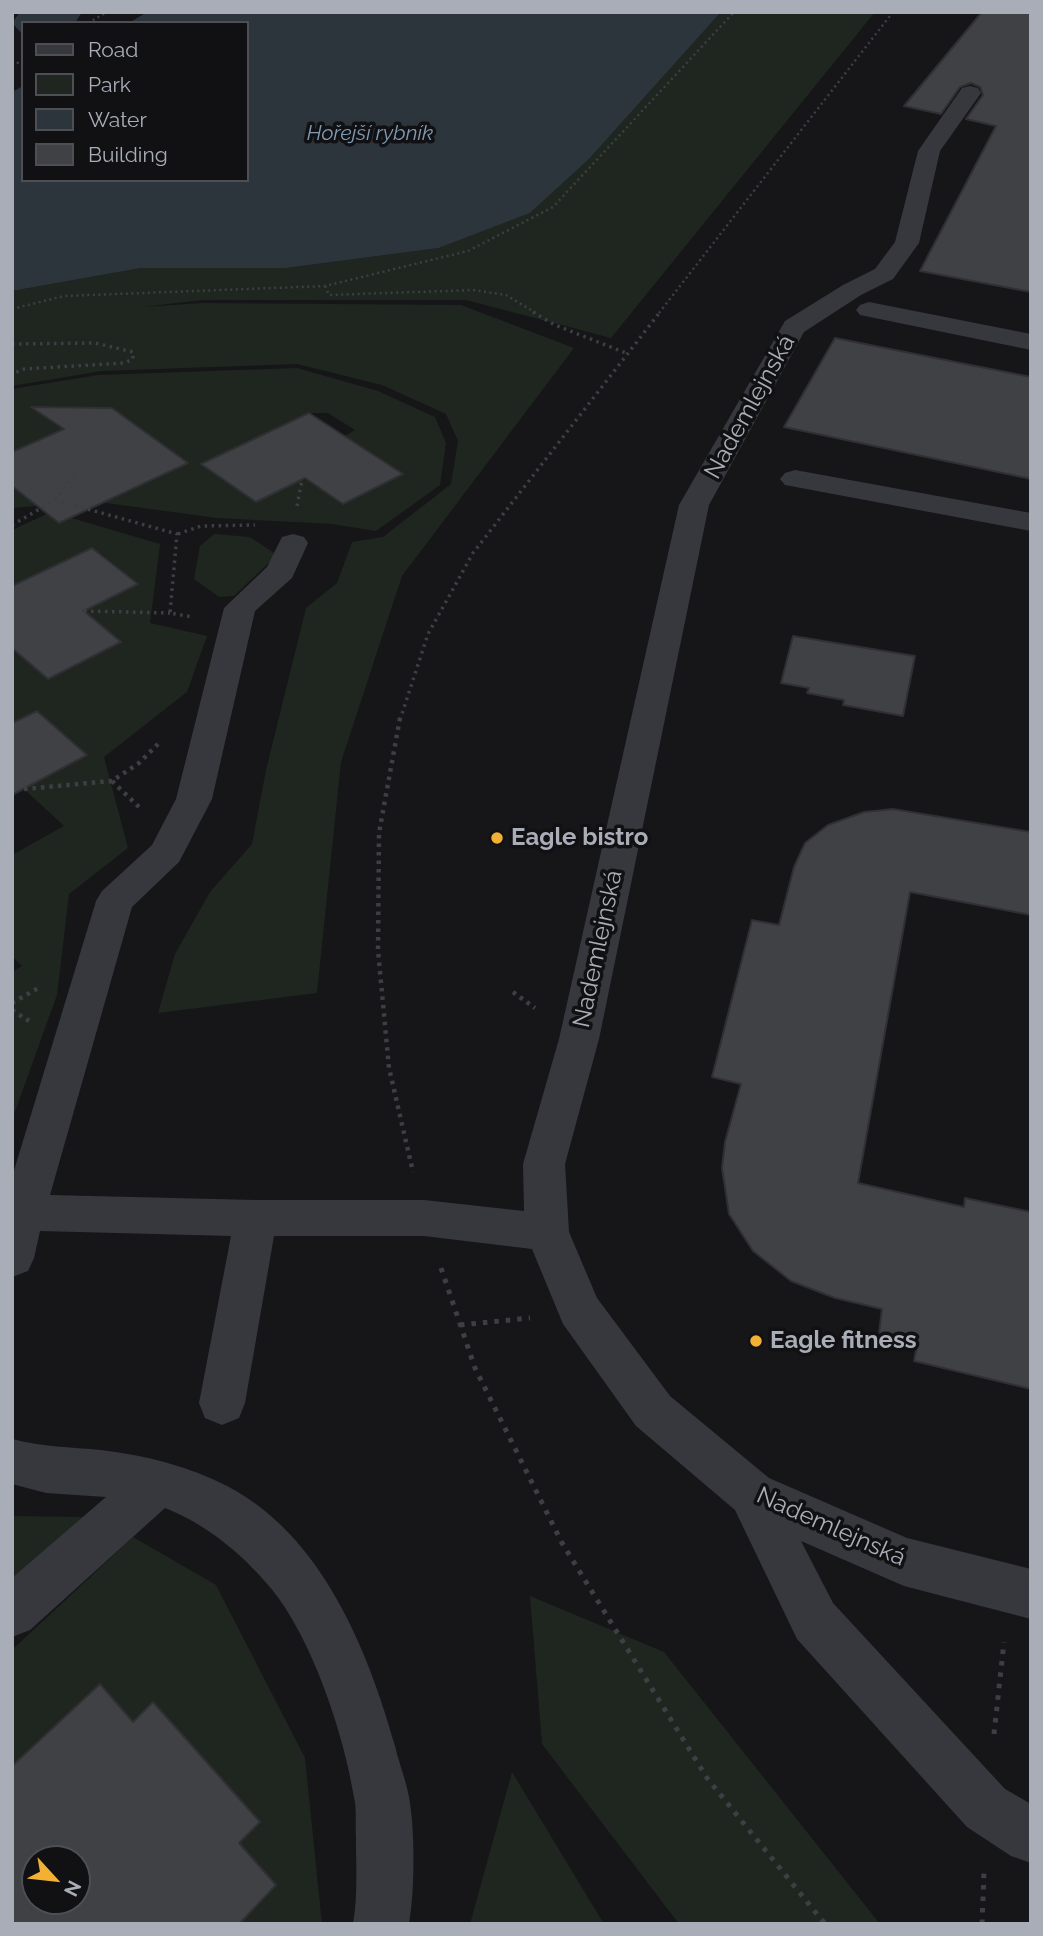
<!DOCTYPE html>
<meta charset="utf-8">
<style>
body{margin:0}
#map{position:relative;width:1043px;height:1936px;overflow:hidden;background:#161618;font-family:Raleway,sans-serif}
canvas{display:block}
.frame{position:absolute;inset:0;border:14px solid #a8adb8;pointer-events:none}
.legend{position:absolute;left:21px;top:21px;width:228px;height:161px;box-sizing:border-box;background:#111113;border:2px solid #4d4f55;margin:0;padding:9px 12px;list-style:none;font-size:21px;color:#a8adb8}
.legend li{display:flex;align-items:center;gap:14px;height:35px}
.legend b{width:35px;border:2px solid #4d4f55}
.north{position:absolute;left:21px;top:1845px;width:70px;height:70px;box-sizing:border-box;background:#111113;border:2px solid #4d4f55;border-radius:50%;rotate:117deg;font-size:19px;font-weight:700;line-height:28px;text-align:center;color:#a8adb8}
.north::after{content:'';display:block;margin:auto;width:24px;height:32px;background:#f2b134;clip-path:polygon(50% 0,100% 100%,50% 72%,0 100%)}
</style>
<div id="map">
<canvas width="1043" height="1936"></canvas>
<div class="frame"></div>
<ul class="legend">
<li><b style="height:9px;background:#37383d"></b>Road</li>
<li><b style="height:19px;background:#1e261f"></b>Park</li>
<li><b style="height:19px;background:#2c353c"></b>Water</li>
<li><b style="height:19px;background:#404145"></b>Building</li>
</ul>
<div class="north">N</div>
</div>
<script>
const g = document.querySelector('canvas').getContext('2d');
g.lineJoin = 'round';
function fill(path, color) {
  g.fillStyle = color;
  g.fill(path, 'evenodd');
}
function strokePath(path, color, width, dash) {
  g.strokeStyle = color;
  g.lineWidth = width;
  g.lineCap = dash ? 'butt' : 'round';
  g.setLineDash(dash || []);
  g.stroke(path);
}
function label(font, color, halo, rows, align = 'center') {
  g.font = font + ' Raleway,sans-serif';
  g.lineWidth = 7;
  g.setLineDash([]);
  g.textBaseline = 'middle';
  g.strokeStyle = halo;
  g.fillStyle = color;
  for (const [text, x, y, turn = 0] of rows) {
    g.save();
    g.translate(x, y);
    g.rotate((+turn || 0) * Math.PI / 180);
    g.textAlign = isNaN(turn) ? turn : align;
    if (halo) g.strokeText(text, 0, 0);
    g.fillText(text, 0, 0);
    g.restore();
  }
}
fill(new Path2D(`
 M 721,12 L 875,12 L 611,338 L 466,300 L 202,300 L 142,307 L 204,303 L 461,305 L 574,348 L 402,576 L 341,762 L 317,993 L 158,1013 L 175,954 L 210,892 L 252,844 L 266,770 L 306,608 L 337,583 L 352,542 L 383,537 L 451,484 L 458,441 L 446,414 L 382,385 L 297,364 L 102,371 L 12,386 L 12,291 L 141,268 L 286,268 L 439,248 L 530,213 L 589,159 Z
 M 297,368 L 378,391 L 435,417 L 446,443 L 440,485 L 376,531 L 332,524 L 217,518 L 91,501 L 12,508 L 12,486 L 80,474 L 113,499 L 168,473 L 171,464 L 56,423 L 64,429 L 12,452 L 12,389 L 98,375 ZM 309,413 L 328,413 L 355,430 L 345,436 L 396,470 L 395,478 L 343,504 L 307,480 L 302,480 L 256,502 L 216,474 L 276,429 Z
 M 51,512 L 160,544 L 150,623 L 207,636 L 187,692 L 104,757 L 128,848 L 69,894 L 57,995 L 12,1120 L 12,972 L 22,966 L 12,956 L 12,855 L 64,826 L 24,789 L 86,755 L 43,716 L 27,716 L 12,723 L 12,648 L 42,674 L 58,674 L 120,642 L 84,611 L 138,583 L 99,552 L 84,552 L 12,586 L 12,530 Z
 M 214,534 L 250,537 L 277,555 L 234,596 L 219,597 L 194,579 L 200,546 Z
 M 12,1516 L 83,1517 L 12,1589 Z
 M 133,1537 L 216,1585 L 305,1758 L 322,1924 L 239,1924 L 276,1885 L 239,1843 L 153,1703 L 133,1722 L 100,1684 L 12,1766 L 12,1650 Z
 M 530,1596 L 664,1652 L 880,1924 L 679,1924 L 542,1744 Z
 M 512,1772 L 604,1924 L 470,1924 Z`), '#1e261f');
fill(new Path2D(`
 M 147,12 L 721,12 L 589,159 L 530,213 L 439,248 L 286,268 L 141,268 L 12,291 L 12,92 L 23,86 L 23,180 L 247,180 L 247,23 L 129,23 Z`), '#2c353c');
fill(new Path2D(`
 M 20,12 L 82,12 L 75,23 L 23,23 L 23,35 L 12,23 Z`), '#2c353c');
const building = new Path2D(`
 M 982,12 L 1031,12 L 1031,292 L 920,271 L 996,126 L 966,119 L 983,95 L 980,87 L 971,83 L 960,87 L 941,114 L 904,106 Z
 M 835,338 L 1031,377 L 1031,479 L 784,427 Z
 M 31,407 L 112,408 L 188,463 L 59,523 L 12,486 L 12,452 L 64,429 Z
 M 309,413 L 403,474 L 343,504 L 305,478 L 256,502 L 201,464 Z
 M 92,548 L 138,584 L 84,611 L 121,642 L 48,679 L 12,648 L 12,586 Z
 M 793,636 L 915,656 L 903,716 L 843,705 L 844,700 L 807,693 L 809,688 L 781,683 Z
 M 37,711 L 87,755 L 12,795 L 12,723 Z
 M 893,809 L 1031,832 L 1031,915 L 910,892 L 858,1183 L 964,1207 L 965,1198 L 1031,1212 L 1031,1389 L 914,1361 L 916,1350 L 878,1341 L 882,1309 L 835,1298 L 791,1281 L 753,1251 L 729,1214 L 722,1168 L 725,1142 L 741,1084 L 712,1077 L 752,920 L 779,925 L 794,867 L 805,843 L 828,825 L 864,812 Z
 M 100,1684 L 133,1722 L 153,1702 L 260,1822 L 239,1843 L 276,1885 L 239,1924 L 12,1924 L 12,1766 ZM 35,1859 L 77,1859 L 77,1901 L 35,1901 Z`);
fill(building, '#404145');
strokePath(building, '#303034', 2);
strokePath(new Path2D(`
 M 88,23 L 107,12
 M 12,66 L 23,60
 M 325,286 L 329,295 L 473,290 L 506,295 L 536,313
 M 12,309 L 64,296 L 325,286 L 468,251 L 553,207 L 734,12
 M 659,313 L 893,12`), '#3d3f44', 2.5, [2, 3.5]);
strokePath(new Path2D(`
 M 533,312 L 555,325 L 626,353
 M 12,344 L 95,343 L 133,352 L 133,359 L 124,363 L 24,369 L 12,374
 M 55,500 L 75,475
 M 297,506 L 302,480
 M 12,525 L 55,500 L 177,534 L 170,613 L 193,617
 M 178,534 L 201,526 L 255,525
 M 84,611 L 170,613
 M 400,720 L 428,634 L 473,553 L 660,312`), '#3d3f44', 3.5, [2.5, 4.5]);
strokePath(new Path2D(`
 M 400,718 L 379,833 L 378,950 L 389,1068 L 413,1172
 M 24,789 L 112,781
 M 139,807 L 112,781 L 139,763 L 158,744
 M 513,992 L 535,1008
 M 12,1003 L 40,987
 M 12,1010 L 29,1021`), '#3d3f44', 4.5, [3.5, 5]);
strokePath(new Path2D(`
 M 441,1268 L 475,1368 L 562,1543 L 707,1778 L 825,1924
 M 460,1325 L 530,1318
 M 994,1734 L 1004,1642
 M 982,1924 L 984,1872`), '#3d3f44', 5, [4.5, 7]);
fill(new Path2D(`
 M 970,86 L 978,88 L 981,93 L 940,151 L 919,243 L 893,279 L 861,295 L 804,332 L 709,505 L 599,1039 L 565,1164 L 569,1232 L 597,1298 L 670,1396 L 769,1478 L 907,1538 L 1031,1569 L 1031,1619 L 904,1586 L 801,1541 L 833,1603 L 1005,1789 L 1031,1804 L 1031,1863 L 1011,1856 L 967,1827 L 797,1639 L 735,1510 L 636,1426 L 563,1324 L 532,1249 L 424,1236 L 274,1236 L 245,1403 L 239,1418 L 222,1425 L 205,1418 L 199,1403 L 231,1236 L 40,1231 L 34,1258 L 28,1271 L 12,1277 L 12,1177 L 96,901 L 102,891 L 152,845 L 176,799 L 224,608 L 267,567 L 282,537 L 293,534 L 304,537 L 308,543 L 292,578 L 255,611 L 212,799 L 179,862 L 132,907 L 50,1195 L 256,1200 L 424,1200 L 524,1211 L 523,1164 L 559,1039 L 679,505 L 785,321 L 843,285 L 875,269 L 895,242 L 918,151 L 962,88 Z
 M 869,302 L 1031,334 L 1031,350 L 860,315 L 856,310 L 860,305 Z
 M 795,470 L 1031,513 L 1031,531 L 785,485 L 780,479 L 785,473 Z
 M 12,1439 C 44,1447 69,1447 101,1450 C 144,1455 189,1466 227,1486 C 322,1535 368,1650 395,1746 C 399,1763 406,1780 409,1797 C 415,1829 415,1891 409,1924 L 353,1924 C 358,1895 356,1868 356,1839 C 355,1825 357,1810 354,1797 C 344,1734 311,1635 269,1586 C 240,1552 207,1525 165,1508 L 30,1630 L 12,1637 L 12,1578 L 106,1497 L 46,1493 L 12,1484 Z`), '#37383d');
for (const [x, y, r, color] of [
 [497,838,7,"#f2b134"],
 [756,1341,7,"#f2b134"]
]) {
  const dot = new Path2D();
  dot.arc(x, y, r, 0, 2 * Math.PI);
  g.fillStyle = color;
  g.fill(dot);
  strokePath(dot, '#111113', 2.5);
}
label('italic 21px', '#7f9bb3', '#111113', [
 ["Hořejší rybník",370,134]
]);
label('24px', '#a8adb8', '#111113', [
 ["Nademlejnská",750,407,-61],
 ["Nademlejnská",598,949,-78],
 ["Nademlejnská",831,1527,24]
]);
label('bold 24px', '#a8adb8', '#111113', [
 ["Eagle bistro",511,838],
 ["Eagle fitness",770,1341]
], 'left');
</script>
